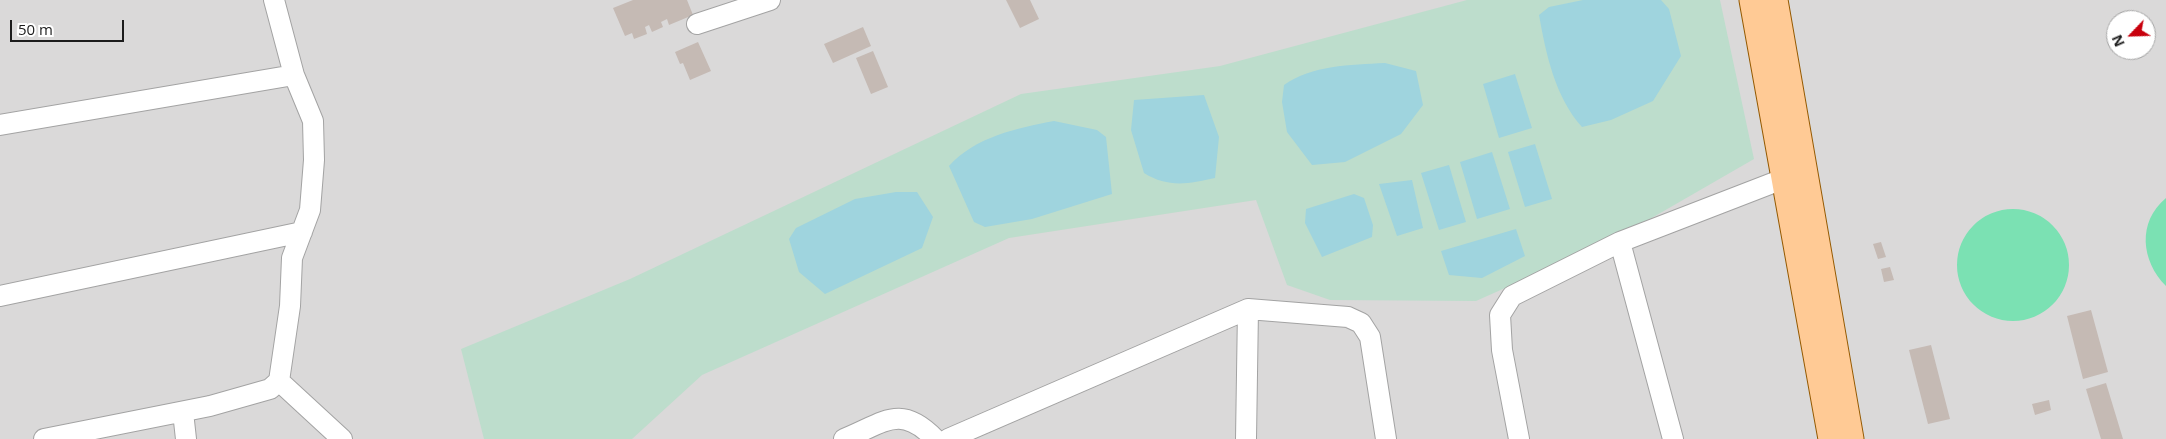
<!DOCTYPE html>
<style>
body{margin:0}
#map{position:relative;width:2166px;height:439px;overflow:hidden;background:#eee9e1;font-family:"Open Sans",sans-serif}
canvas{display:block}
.north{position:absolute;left:2106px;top:10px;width:50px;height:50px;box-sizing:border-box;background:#fff;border:1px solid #a4a4a4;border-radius:50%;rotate:246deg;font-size:14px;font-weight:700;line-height:20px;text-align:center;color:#1c1c1c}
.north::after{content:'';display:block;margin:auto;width:18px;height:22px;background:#c8000d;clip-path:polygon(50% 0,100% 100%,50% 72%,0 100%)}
.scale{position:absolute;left:10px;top:20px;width:114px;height:22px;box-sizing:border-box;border:2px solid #1c1c1c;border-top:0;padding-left:6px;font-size:15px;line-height:18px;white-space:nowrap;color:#1c1c1c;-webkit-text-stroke:4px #fff;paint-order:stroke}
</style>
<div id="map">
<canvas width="2166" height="439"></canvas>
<div class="north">N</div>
<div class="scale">50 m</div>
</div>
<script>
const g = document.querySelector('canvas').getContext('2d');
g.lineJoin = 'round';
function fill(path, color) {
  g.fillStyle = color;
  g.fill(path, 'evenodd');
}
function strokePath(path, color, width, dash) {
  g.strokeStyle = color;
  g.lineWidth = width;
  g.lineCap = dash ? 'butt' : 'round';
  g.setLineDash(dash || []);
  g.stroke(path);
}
fill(new Path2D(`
 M 0,0 L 2166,0 L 2166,439 L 0,439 ZM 2116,20 L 2146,20 L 2146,50 L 2116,50 Z`), '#dad9d9');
fill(new Path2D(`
 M 1467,0 L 1720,0 L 1754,159 L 1617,238 L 1476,301 L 1330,300 L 1287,285 L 1256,200 L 1009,238 L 702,375 L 632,439 L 484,439 L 461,349 L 630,279 L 1021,94 L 1220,66 Z`), '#bdddcc');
fill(new Path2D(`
 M 2166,198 L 2166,286 C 2141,261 2137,222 2166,198 Z
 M1957 265a56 56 0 1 1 112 0a56 56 0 1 1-112 0Z`), '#7be1b3');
fill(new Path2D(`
 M 1583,0 L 1661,0 L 1669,9 L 1681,56 L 1653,101 L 1611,120 L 1582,127 C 1555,97 1546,54 1539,15 L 1549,7 Z
 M 1385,63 L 1416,71 L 1423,105 L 1401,134 L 1345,162 L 1312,165 L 1287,132 L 1282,102 L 1284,85 C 1312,65 1350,65 1385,63 Z
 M 1515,74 L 1532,128 L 1499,138 L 1483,84 Z
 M 1204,95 L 1219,137 L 1215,178 C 1188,184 1168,188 1144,173 L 1131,130 L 1134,100 Z
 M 1054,121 L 1097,130 L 1106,137 L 1112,194 L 1032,219 L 985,227 L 974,222 L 949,166 C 975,137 1017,128 1054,121 Z
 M 1535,144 L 1552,199 L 1525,207 L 1508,152 Z
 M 1492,152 L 1510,209 L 1477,219 L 1460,162 Z
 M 1449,165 L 1466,222 L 1439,230 L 1421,173 Z
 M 1412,180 L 1423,228 L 1397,236 L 1379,184 Z
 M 896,192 L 917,192 L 933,217 L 922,248 L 825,294 L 799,272 L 789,239 L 796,228 L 855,199 Z
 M 1354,194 L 1364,198 L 1373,225 L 1372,237 L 1322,257 L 1305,223 L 1306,209 Z
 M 1516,229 L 1525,256 L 1482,278 L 1449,275 L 1441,251 Z`), '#9fd4de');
fill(new Path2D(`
 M 633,0 L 687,0 L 693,15 L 669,25 L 667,19 L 661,22 L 663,27 L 652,32 L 649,25 L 645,27 L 647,34 L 634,39 L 632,33 L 625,36 L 613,8 Z
 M 1006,0 L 1030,0 L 1039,19 L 1020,28 Z
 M 863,27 L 871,46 L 833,63 L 824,44 Z
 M 698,42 L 711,71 L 690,80 L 683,63 L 680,64 L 675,52 Z
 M 873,51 L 888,87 L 871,94 L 856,58 Z
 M 1881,242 L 1886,257 L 1878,259 L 1873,244 Z
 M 1890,267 L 1894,280 L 1884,282 L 1881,269 Z
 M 2091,310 L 2108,372 L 2083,379 L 2067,316 Z
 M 1931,345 L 1950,419 L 1928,424 L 1909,350 Z
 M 2106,383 L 2123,439 L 2101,439 L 2086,389 Z
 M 2049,400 L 2051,410 L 2035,415 L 2032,404 Z`), '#c5bab4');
const minor = new Path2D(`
 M 697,24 L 770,0
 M 0,125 L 294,75
 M 1620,242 L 1673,439
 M 0,296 L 302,232
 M 279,381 L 342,439
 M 183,412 L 186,439
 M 44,439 L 210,406 L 270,389 L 279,381 L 290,306 L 292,258 L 310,210 L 314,160 L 313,121 L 294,75 L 274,0
 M 844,439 C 884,423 900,403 935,439
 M 948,439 L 1248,309 L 1348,317 L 1361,323 L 1370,337 L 1386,439
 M 1246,439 L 1248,309
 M 1519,439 L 1502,350 L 1500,315 L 1512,296 L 1620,242 L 1783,179`);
const major = new Path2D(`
 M 1752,0 L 1831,439
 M 1775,0 L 1851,439`);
strokePath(minor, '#a3a3a3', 22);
strokePath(major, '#945900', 27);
strokePath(minor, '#fff', 20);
strokePath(major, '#ffca95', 25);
</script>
